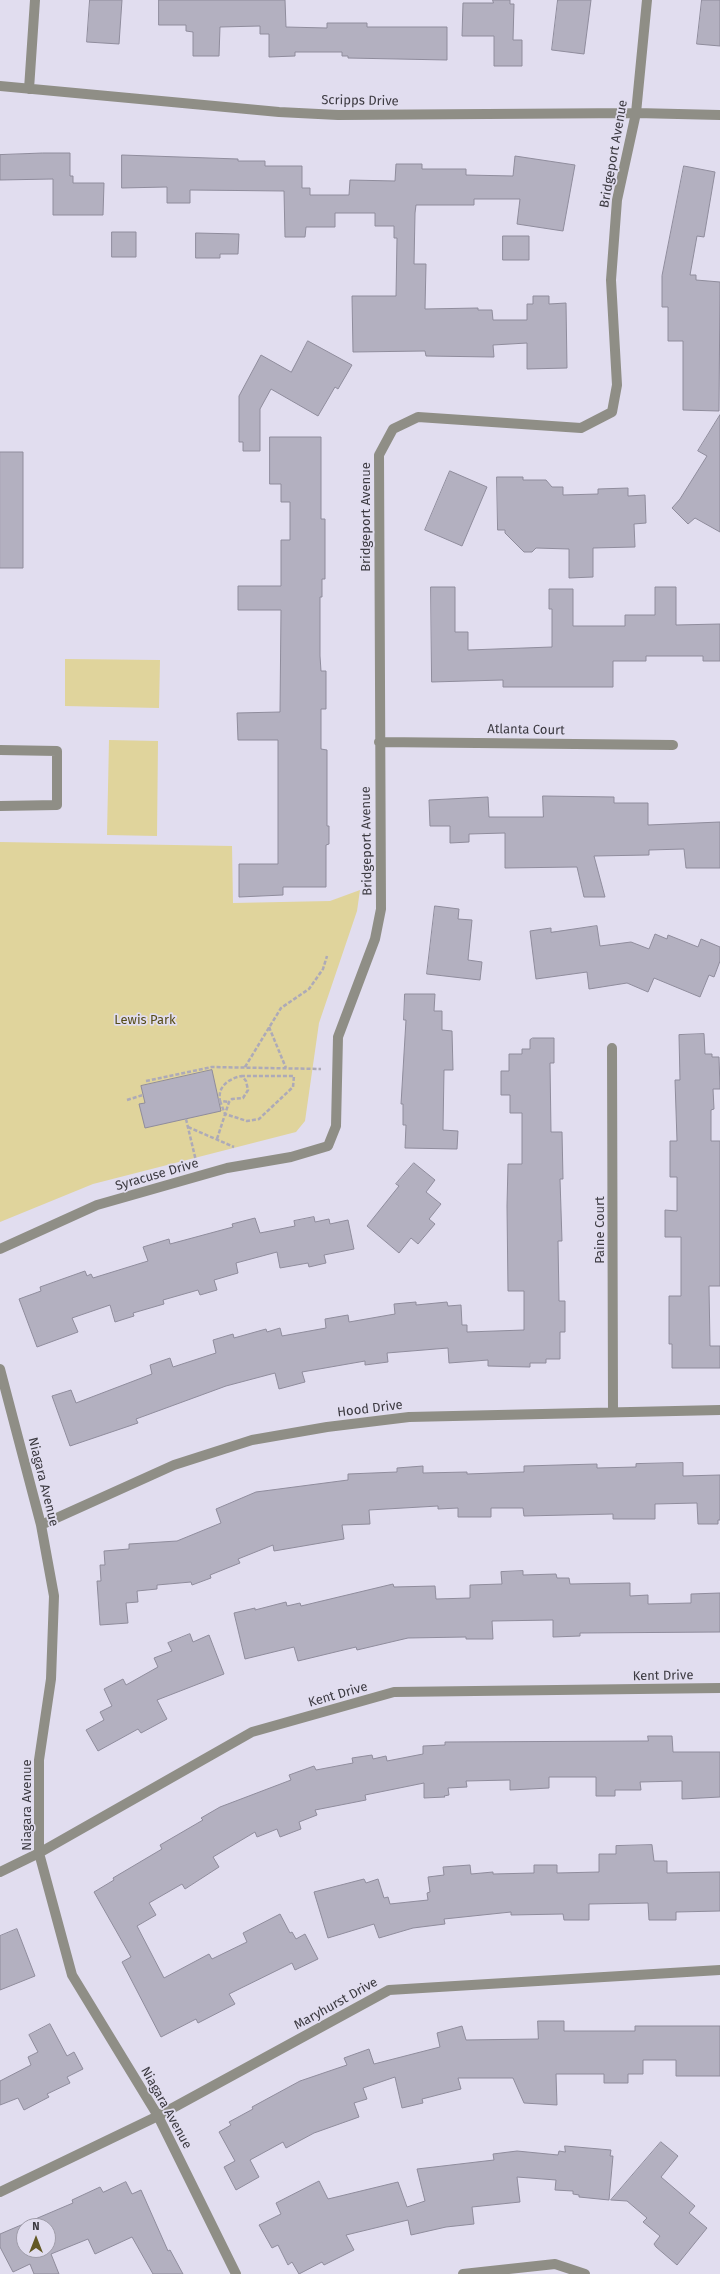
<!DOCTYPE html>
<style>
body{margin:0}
#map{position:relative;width:720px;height:2274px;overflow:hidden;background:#e1ddef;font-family:"Fira Sans",sans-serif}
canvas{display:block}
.north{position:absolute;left:16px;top:2218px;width:40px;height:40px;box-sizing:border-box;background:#e1ddef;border:1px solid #9f9ca9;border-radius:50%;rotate:0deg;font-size:11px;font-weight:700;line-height:16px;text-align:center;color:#3c3a41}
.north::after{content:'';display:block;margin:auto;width:14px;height:18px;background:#625825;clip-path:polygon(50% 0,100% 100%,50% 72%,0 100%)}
</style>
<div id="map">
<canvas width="720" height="2274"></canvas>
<div class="north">N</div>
</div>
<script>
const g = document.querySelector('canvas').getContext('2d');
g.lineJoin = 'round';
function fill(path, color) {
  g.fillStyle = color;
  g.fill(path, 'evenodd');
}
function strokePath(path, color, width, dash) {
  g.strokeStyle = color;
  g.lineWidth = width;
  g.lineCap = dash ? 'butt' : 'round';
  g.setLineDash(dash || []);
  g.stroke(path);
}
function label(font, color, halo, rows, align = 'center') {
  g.font = font + ' "Fira Sans",sans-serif';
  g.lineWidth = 3.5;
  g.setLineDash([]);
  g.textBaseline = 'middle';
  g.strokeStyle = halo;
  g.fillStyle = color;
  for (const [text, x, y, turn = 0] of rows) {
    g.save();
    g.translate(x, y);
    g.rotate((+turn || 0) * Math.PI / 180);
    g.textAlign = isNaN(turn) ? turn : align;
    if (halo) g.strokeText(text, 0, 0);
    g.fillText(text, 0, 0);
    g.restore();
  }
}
fill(new Path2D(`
 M 65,659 L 160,660 L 159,708 L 65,706 Z
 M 109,740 L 158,741 L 157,836 L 107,835 Z
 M 0,842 L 232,846 L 233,903 L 330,901 L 360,890 L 357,911 L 319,1023 L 305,1121 L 296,1132 L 93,1184 L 0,1222 Z`), '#e0d49c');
const building = new Path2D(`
 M 90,0 L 122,0 L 119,44 L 87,42 Z
 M 159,0 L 285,0 L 286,27 L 327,28 L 327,23 L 367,23 L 367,27 L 447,27 L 447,60 L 348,58 L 348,56 L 342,56 L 342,52 L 295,52 L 295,56 L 269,57 L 269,34 L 260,34 L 260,26 L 220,27 L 219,56 L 193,56 L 193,32 L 186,31 L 186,25 L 159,25 Z
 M 493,0 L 510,0 L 510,4 L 514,4 L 513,40 L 522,40 L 522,66 L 494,66 L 494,36 L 462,36 L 463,3 L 493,3 Z
 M 558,0 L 591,0 L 584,54 L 552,50 Z
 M 702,0 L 720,0 L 720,46 L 697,44 Z
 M 43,153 L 70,153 L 70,176 L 73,176 L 73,183 L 104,183 L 103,215 L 53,215 L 53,179 L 0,180 L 0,155 Z
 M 122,155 L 238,159 L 238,161 L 265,161 L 265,166 L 302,166 L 302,188 L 310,188 L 310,195 L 349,195 L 350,180 L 395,181 L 396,164 L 422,164 L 422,169 L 466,169 L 466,175 L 513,176 L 515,156 L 575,165 L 563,231 L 517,224 L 520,199 L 474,199 L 474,205 L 416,205 L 415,213 L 414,264 L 426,264 L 425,309 L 478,308 L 478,310 L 492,310 L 493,320 L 527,320 L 527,304 L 533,304 L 533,296 L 549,296 L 549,304 L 566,303 L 567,368 L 527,369 L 527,343 L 493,345 L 494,357 L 426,356 L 425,351 L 353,352 L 352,296 L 396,296 L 397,238 L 394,238 L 394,226 L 375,226 L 375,213 L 335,213 L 335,227 L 306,227 L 305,237 L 285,237 L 284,191 L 190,190 L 190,203 L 167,203 L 167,187 L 122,188 Z
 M 684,166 L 715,172 L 704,237 L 697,236 L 690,275 L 696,275 L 696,280 L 720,282 L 719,411 L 683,410 L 683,341 L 668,341 L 668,307 L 662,307 L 662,276 Z
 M 112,232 L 136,232 L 136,257 L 112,257 Z
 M 196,233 L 239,234 L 238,254 L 220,254 L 220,258 L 196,258 Z
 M 503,236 L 529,236 L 529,260 L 503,260 Z
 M 308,341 L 352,365 L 338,389 L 335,387 L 318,416 L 271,389 L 260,409 L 260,451 L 243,451 L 243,442 L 239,442 L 239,396 L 261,355 L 291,372 Z
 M 720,415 L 720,532 L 695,518 L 688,524 L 672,508 L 680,499 L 707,456 L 698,451 Z
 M 270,437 L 321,437 L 321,519 L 325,519 L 325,579 L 322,579 L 322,597 L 320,597 L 320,656 L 321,671 L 326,671 L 326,709 L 321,709 L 321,749 L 327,750 L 327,826 L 329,826 L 329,844 L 326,845 L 326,887 L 283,887 L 283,895 L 239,897 L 239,864 L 278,864 L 278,740 L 238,740 L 237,713 L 280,712 L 281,610 L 238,610 L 238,586 L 281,586 L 281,540 L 290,540 L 290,502 L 281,502 L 281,484 L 270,484 Z
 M 0,452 L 23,452 L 23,568 L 0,568 Z
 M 450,471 L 487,487 L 462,546 L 425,530 Z
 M 497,477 L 523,477 L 523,480 L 546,480 L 552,487 L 563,487 L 563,495 L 598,494 L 598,489 L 628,488 L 628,496 L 645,495 L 646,523 L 634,524 L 635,547 L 593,548 L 593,577 L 569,578 L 569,549 L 536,548 L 532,552 L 524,552 L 505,533 L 505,530 L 498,530 Z
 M 431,587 L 455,587 L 455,632 L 468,632 L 468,650 L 552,647 L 552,609 L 549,609 L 549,589 L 573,589 L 573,626 L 625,626 L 625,615 L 655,615 L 655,587 L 676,587 L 676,625 L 720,624 L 720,661 L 703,661 L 703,656 L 646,656 L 646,661 L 613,661 L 613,687 L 503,687 L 503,680 L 432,682 Z
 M 543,796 L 614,797 L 614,803 L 648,803 L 648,825 L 720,822 L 720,868 L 686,868 L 684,849 L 649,850 L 649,855 L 594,856 L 605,897 L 584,897 L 577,867 L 505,868 L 505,833 L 469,834 L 469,842 L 450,843 L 450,826 L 430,826 L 429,800 L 488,797 L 489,817 L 543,817 Z
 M 435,906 L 459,909 L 458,919 L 472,920 L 468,960 L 482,962 L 480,980 L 427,974 Z
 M 597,926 L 600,946 L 631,942 L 649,949 L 655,934 L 667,939 L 668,935 L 698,947 L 701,939 L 720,947 L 720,961 L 714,977 L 709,975 L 700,997 L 654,978 L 648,992 L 627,983 L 589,989 L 587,972 L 536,979 L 530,931 L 551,928 L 551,932 Z
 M 405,994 L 435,994 L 434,1011 L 442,1011 L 442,1030 L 452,1031 L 453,1070 L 444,1070 L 443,1130 L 458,1131 L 457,1149 L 405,1148 L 406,1125 L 403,1125 L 403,1104 L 401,1104 L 406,1020 L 404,1020 Z
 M 704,1034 L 705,1054 L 712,1054 L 712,1057 L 719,1057 L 720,1089 L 713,1089 L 714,1109 L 711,1110 L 711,1141 L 720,1141 L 720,1286 L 709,1286 L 710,1346 L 720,1346 L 720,1368 L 672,1368 L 672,1344 L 669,1344 L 669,1296 L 681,1296 L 681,1237 L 665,1237 L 665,1210 L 677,1211 L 677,1177 L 670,1177 L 670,1141 L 677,1141 L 675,1080 L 680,1080 L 679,1035 Z
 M 533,1038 L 554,1038 L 554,1063 L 550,1063 L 551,1132 L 562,1132 L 563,1179 L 560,1179 L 562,1241 L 558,1241 L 559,1301 L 565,1301 L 565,1332 L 560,1332 L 560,1359 L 546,1359 L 546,1363 L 530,1363 L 530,1367 L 488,1366 L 488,1360 L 449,1363 L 448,1348 L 387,1353 L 388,1362 L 365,1365 L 365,1361 L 302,1372 L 305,1382 L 279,1389 L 275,1373 L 226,1386 L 136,1419 L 138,1423 L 70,1446 L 52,1396 L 71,1390 L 76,1403 L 152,1374 L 150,1365 L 170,1358 L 173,1367 L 216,1353 L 213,1340 L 233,1334 L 234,1338 L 266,1329 L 267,1332 L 280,1328 L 282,1336 L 326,1328 L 325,1319 L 348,1315 L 349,1322 L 395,1314 L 394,1304 L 416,1302 L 416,1305 L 447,1302 L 448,1306 L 461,1305 L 462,1325 L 467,1325 L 467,1332 L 524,1330 L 524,1291 L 508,1291 L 507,1206 L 508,1164 L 522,1164 L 522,1113 L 510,1113 L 510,1095 L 501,1095 L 501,1071 L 509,1071 L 509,1054 L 522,1054 L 522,1049 L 530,1049 L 530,1040 Z
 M 212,1070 L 221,1111 L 145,1128 L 139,1104 L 145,1103 L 141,1086 Z
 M 414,1163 L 435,1180 L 426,1192 L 441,1204 L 429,1219 L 435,1224 L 418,1244 L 411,1238 L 399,1253 L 367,1226 L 399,1186 L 396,1184 Z
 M 314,1217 L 315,1222 L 329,1219 L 330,1224 L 348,1220 L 354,1249 L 324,1255 L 326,1263 L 309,1267 L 308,1263 L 280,1268 L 277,1252 L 236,1263 L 238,1273 L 214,1280 L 217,1290 L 200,1295 L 198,1290 L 163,1300 L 164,1304 L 133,1313 L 134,1316 L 115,1322 L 110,1305 L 72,1318 L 78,1332 L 37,1347 L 19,1299 L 41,1291 L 40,1287 L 85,1271 L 87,1276 L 91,1274 L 93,1278 L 148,1261 L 143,1247 L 169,1239 L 170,1244 L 233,1227 L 232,1224 L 255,1218 L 260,1233 L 295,1226 L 294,1221 Z
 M 683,1463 L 683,1476 L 720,1475 L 720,1520 L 718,1520 L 718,1524 L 698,1524 L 697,1503 L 655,1504 L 655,1519 L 613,1519 L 613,1514 L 524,1516 L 523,1508 L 491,1508 L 491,1517 L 458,1517 L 458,1508 L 438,1509 L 438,1506 L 369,1510 L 370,1524 L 342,1525 L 344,1539 L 274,1551 L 273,1545 L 238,1559 L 240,1563 L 210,1575 L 211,1578 L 192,1585 L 191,1582 L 157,1585 L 157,1589 L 137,1591 L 138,1602 L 126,1603 L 128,1623 L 100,1625 L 97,1581 L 101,1581 L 100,1565 L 105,1565 L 104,1551 L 129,1549 L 129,1544 L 177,1541 L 221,1523 L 216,1509 L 256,1492 L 348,1480 L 348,1474 L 397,1472 L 397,1468 L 423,1466 L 423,1473 L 467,1472 L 467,1474 L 524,1472 L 524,1466 L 597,1464 L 597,1468 L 636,1467 L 636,1464 Z
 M 523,1571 L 523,1575 L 556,1574 L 557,1578 L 569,1578 L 570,1584 L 630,1583 L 630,1596 L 648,1595 L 648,1604 L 691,1603 L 691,1594 L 720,1593 L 720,1632 L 580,1633 L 580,1636 L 553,1637 L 553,1620 L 492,1621 L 493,1639 L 466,1639 L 466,1637 L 408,1638 L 357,1650 L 356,1647 L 298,1661 L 294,1647 L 245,1659 L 234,1613 L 255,1608 L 255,1610 L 286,1602 L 287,1606 L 300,1603 L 301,1606 L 393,1584 L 394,1587 L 435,1586 L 436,1599 L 470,1598 L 470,1585 L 502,1584 L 501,1572 Z
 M 190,1634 L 193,1642 L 209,1635 L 224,1674 L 157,1700 L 167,1719 L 141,1733 L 138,1729 L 98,1751 L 86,1730 L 104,1720 L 100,1712 L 112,1706 L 104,1689 L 123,1679 L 126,1685 L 158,1667 L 154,1658 L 172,1651 L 168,1643 Z
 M 648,1736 L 672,1736 L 673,1752 L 720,1752 L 720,1797 L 682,1799 L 682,1781 L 640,1782 L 641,1790 L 615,1790 L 615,1796 L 596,1796 L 596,1777 L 549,1777 L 549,1788 L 510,1790 L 510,1780 L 466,1781 L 467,1787 L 448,1788 L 449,1795 L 444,1796 L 445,1797 L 424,1798 L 424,1783 L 365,1795 L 366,1800 L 315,1810 L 317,1815 L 299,1822 L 301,1829 L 280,1837 L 277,1829 L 257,1837 L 255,1832 L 213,1857 L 219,1867 L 185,1889 L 182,1884 L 149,1903 L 156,1915 L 137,1926 L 164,1978 L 209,1954 L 212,1959 L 247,1942 L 243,1933 L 280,1914 L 290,1933 L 292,1932 L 296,1939 L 305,1934 L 318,1959 L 295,1970 L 292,1963 L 229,1994 L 235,2004 L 198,2023 L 196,2019 L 161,2037 L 122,1962 L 131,1957 L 94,1892 L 114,1880 L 113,1878 L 162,1849 L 160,1845 L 203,1820 L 201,1818 L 220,1807 L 291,1780 L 289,1775 L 314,1766 L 316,1770 L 353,1763 L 352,1758 L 372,1755 L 373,1759 L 386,1756 L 387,1761 L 423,1754 L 423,1746 L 445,1745 L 445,1742 L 648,1741 Z
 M 652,1845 L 654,1861 L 667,1861 L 667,1873 L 720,1872 L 720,1911 L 676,1912 L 676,1920 L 649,1920 L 648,1903 L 589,1904 L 589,1920 L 564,1920 L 563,1914 L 511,1915 L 511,1912 L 444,1919 L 445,1924 L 413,1928 L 379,1938 L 374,1924 L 328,1938 L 314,1892 L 364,1879 L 366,1883 L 378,1879 L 384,1898 L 388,1897 L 390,1904 L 428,1900 L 427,1893 L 430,1892 L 428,1877 L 444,1875 L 443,1867 L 470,1865 L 471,1874 L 493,1872 L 493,1874 L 534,1873 L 534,1865 L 557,1865 L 557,1873 L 599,1872 L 599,1854 L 616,1854 L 616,1846 Z
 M 17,1929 L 35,1976 L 0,1990 L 0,1936 Z
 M 538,2021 L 564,2021 L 564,2031 L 635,2031 L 635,2026 L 720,2026 L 720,2076 L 676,2076 L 676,2060 L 643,2060 L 643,2074 L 628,2074 L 628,2083 L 604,2083 L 604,2074 L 556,2074 L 557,2105 L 524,2103 L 513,2078 L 458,2078 L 461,2089 L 422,2099 L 423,2103 L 402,2108 L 395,2077 L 363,2088 L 367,2099 L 354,2103 L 359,2117 L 314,2133 L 286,2148 L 283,2142 L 250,2160 L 259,2177 L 236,2190 L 224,2167 L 235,2161 L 219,2132 L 231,2125 L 229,2122 L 253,2109 L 252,2107 L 300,2081 L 347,2065 L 344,2058 L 369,2049 L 374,2064 L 440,2047 L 437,2033 L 462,2026 L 466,2040 L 538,2039 Z
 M 50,2024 L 67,2056 L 74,2052 L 83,2069 L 67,2077 L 70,2083 L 47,2094 L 49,2097 L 24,2110 L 18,2098 L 0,2105 L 0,2081 L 31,2065 L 28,2057 L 38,2052 L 29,2035 Z
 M 661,2142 L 678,2156 L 661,2177 L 695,2206 L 689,2213 L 707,2228 L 677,2265 L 656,2247 L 654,2244 L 660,2236 L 643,2222 L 647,2218 L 627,2201 L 611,2200 Z
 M 565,2146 L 611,2150 L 610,2156 L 613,2156 L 609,2200 L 579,2197 L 579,2195 L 573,2194 L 573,2191 L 555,2190 L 556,2180 L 517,2177 L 520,2202 L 472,2207 L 474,2224 L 446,2227 L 411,2235 L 408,2220 L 346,2235 L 354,2250 L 324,2265 L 322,2262 L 299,2274 L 292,2262 L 288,2265 L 278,2245 L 272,2248 L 259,2225 L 281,2214 L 276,2203 L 319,2181 L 328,2199 L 398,2182 L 407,2207 L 425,2201 L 417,2169 L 494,2160 L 493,2154 L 517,2151 L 558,2155 L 559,2151 L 565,2152 Z
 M 126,2182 L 132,2194 L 141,2190 L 168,2251 L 170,2250 L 183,2274 L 153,2274 L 132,2237 L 95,2254 L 88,2239 L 51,2254 L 59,2274 L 34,2274 L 30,2264 L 13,2272 L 0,2247 L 0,2234 L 73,2203 L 72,2200 L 100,2187 L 103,2192 ZM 24,2226 L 48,2226 L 48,2250 L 24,2250 Z`);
fill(building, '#b3b0c0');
strokePath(building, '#8f8c9c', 1);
strokePath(new Path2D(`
 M 269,1027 L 286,1068
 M 245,1067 L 281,1008 L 309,989 L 323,969 L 327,956
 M 146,1081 L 212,1067 L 321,1069
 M 127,1100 L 143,1095
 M 220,1101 L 225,1114 L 247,1121 L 259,1119 L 293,1087 L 294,1076 L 242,1076
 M 186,1119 L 196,1161
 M 188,1127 L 234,1147
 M 217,1139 L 229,1102 L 232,1099 L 243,1098 L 248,1090 L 246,1081 L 242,1076 C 230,1078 217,1086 220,1101 L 229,1102`), '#adaab8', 2.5, [4, 2]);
strokePath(new Path2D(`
 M 0,86 L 279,112 L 338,115 L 636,113 L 720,115
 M 29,89 L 35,0
 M 379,742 L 673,745
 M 0,750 L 57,751 L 57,805 L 0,806
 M 612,1048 L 613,1411
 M 0,1249 L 97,1205 L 227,1168 L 291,1157 L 328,1146 L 336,1126 L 338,1037 L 375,939 L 381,909 L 379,455 L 393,429 L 418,417 L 581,428 L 612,412 L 617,385 L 611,280 L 617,200 L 636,113 L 647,0
 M 0,1369 L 41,1525 L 54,1596 L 51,1679 L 39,1760 L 39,1853 L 72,1975 L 158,2116 L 236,2274
 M 41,1525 L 174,1465 L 252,1440 L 327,1427 L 409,1417 L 720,1410
 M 0,1872 L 39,1853 L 252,1732 L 394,1692 L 720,1688
 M 0,2192 L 158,2116 L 389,1990 L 720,1970
 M 463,2274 L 555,2264 L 585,2274`), '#8f8e86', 10);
label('13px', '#3c3a41', '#e1ddef', [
 ["Scripps Drive",360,101,1],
 ["Bridgeport Avenue",614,154,-80],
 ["Bridgeport Avenue",366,517,-90],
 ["Atlanta Court",526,730,1],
 ["Bridgeport Avenue",367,841,-91],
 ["Syracuse Drive",157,1175,-16],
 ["Paine Court",600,1230,-90],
 ["Hood Drive",370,1409,-7],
 ["Niagara Avenue",43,1482,76],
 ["Kent Drive",663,1676,-1],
 ["Kent Drive",338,1695,-16],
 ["Niagara Avenue",27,1805,-90],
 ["Maryhurst Drive",336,2004,-29],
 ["Niagara Avenue",166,2108,61]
]);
label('13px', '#574d18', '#e1ddef', [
 ["Lewis Park",145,1020]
]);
</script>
